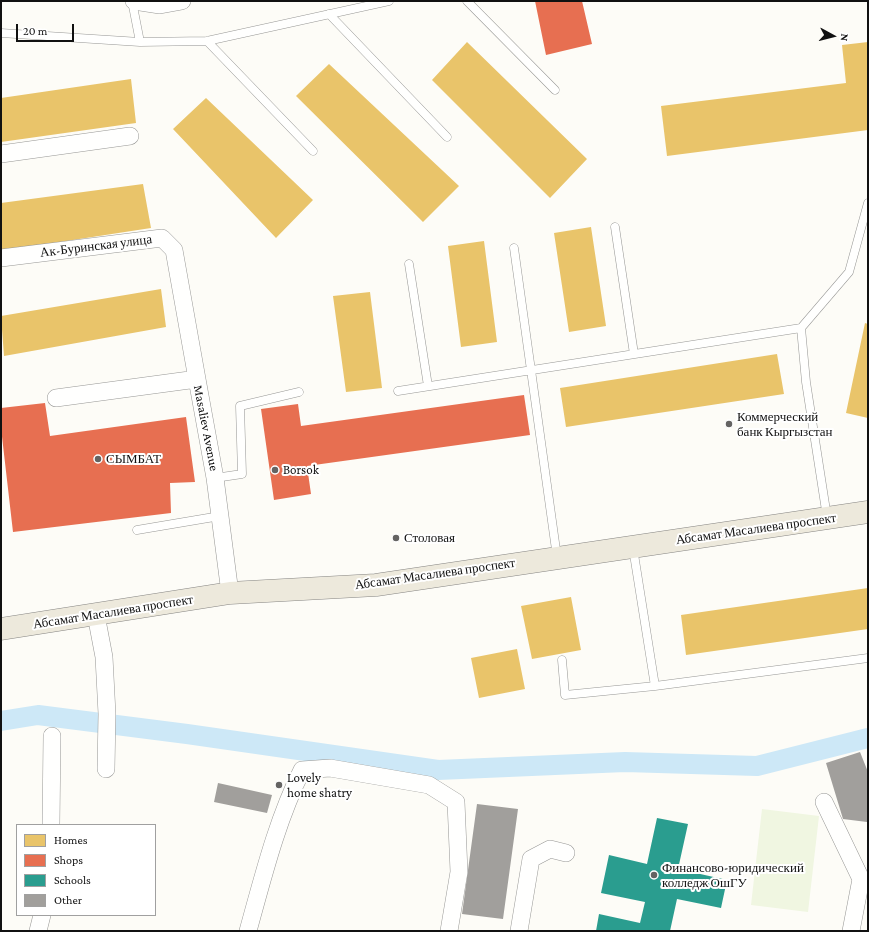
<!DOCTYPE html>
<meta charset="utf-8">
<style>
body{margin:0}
#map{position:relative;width:869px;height:932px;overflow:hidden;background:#fdfcf7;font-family:"Crimson Pro",serif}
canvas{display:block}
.frame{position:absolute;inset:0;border:2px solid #111;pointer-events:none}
.legend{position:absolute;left:16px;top:824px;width:140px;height:92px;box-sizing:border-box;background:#fff;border:1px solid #a0a0a0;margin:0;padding:5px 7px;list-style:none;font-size:12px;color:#111}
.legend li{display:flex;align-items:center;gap:8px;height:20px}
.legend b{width:20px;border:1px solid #a0a0a0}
.north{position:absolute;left:813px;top:16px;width:40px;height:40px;-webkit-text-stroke:3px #fff;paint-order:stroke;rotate:97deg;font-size:11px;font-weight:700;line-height:16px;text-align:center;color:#111}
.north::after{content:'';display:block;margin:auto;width:14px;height:18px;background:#111;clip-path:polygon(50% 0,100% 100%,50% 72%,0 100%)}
.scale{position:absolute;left:16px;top:24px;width:58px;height:18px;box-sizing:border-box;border:2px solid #111;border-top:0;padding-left:5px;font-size:12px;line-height:14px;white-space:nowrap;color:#111;-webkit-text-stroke:3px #fff;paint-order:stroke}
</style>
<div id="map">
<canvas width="869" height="932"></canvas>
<div class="frame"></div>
<ul class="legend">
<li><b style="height:11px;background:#e9c46a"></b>Homes</li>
<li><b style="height:11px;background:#e76f51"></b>Shops</li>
<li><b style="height:11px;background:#2a9d8f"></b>Schools</li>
<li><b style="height:11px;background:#a19f9c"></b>Other</li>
</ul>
<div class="north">N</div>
<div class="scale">20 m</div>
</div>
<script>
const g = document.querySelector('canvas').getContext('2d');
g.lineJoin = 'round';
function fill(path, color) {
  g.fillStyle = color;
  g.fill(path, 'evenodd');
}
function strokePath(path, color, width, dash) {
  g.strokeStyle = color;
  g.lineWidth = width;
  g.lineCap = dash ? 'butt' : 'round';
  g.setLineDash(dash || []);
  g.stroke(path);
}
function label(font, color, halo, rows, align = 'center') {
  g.font = font + ' "Crimson Pro",serif';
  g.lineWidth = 4;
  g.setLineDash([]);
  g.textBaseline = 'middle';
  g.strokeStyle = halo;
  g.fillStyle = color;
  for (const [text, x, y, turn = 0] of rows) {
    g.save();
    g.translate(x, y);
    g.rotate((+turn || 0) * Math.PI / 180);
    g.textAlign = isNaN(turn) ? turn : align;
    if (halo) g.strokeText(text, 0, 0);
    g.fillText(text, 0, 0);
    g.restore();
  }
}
fill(new Path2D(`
 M 762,809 L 819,816 L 808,912 L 751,905 Z`), '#f0f6e1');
fill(new Path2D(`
 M 467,42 L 587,159 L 550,198 L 432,80 Z
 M 868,42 L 868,130 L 667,156 L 661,106 L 846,83 L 842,45 Z
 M 329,64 L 459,186 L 423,222 L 296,96 Z
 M 131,79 L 136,123 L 1,142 L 1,98 Z
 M 206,98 L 313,200 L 276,238 L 173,129 Z
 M 143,184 L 151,228 L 1,251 L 1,203 Z
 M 591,227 L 606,326 L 569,332 L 554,233 Z
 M 484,241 L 497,342 L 461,347 L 448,246 Z
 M 161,289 L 166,327 L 4,356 L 1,316 Z
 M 370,292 L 382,388 L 346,392 L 333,296 Z
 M 865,323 L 868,324 L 868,418 L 846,413 Z
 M 777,354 L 784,394 L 566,427 L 560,388 Z
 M 868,588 L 868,629 L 686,655 L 681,615 Z
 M 571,597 L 581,650 L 532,659 L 521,606 Z
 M 517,649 L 525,689 L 479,698 L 471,658 Z`), '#e9c46a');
fill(new Path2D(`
 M 535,1 L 582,1 L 592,44 L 546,55 Z
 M 524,395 L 530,435 L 307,466 L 311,494 L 274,500 L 261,409 L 298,404 L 301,426 Z
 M 45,403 L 50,436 L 186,417 L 195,482 L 170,483 L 171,513 L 13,532 L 1,428 L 1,408 Z`), '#e76f51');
fill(new Path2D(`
 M 657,818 L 688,824 L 678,869 L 727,880 L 721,908 L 677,899 L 670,931 L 596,931 L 599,914 L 640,923 L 645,902 L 601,893 L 609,855 L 647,864 Z`), '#2a9d8f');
strokePath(new Path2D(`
 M 1,721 L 38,715 L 187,734 L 438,770 L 625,762 L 757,766 L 868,738`), '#cde8f7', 20);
fill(new Path2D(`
 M 860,752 L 868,772 L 867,822 L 843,819 L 826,763 Z
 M 218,783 L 272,795 L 267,813 L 214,802 Z
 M 477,804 L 518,809 L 503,919 L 462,914 Z`), '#a19f9c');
const service = new Path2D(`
 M 132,1 L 140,42 L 207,41 L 389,1
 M 467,1 L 555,90
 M 329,14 L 447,137
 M 1,33 L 140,42
 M 207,41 L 313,151
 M 615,227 L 634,354
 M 514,248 L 557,557
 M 409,264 L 428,386
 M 801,328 L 806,382 L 827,517
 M 398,391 L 801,328 L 849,272 L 868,203
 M 215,478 L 242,474 L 240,406 L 299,392
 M 137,530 L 220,516
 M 633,548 L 655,686
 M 562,660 L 565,695 L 655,686 L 868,658`);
const minor = new Path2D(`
 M 134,1 L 160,5 L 182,1
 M 1,154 L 130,136
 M 1,258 L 162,238 L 174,250 L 197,379
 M 56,398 L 197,379 L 215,478 L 230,593
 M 96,615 L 104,657 L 107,714 L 106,769
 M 824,802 L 861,879 L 851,931
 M 51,825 L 52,736
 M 38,931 L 42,915
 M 248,931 C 263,877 277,820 302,770 L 330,768 L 429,785 L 456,802 L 459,872 L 449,931
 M 519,931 L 531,859 L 550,849 L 566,853`);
const primary = new Path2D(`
 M 1,629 L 230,593 L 376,585 L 868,512`);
strokePath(service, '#979795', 9);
strokePath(minor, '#979795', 18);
strokePath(primary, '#858482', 23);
strokePath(service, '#fffffe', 8);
strokePath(minor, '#fffffe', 17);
strokePath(primary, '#ede9dc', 22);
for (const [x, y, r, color] of [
 [729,424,4,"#646362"],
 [98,459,4,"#646362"],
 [275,470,4,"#646362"],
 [396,538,4,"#646362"],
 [279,785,4,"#646362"],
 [654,875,4,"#646362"]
]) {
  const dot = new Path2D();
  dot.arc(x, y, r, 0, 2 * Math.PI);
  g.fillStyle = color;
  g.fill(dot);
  strokePath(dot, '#fff', 1.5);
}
label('13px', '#111', '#fff', [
 ["Ак-Буринская улица",96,246,-7],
 ["Masaliev Avenue",206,428,79],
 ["Абсамат Масалиева проспект",756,529,-8],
 ["Абсамат Масалиева проспект",435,574,-8],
 ["Абсамат Масалиева проспект",113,612,-9]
]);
label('13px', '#111', '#fff', [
 ["Коммерческий",737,417],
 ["банк Кыргызстан",737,432],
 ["СЫМБАТ",106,459],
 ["Borsok",283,470],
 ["Столовая",404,538],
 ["Lovely",287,778],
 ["home shatry",287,793],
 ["Финансово-юридический",662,868],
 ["колледж ОшГУ",662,883]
], 'left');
</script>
